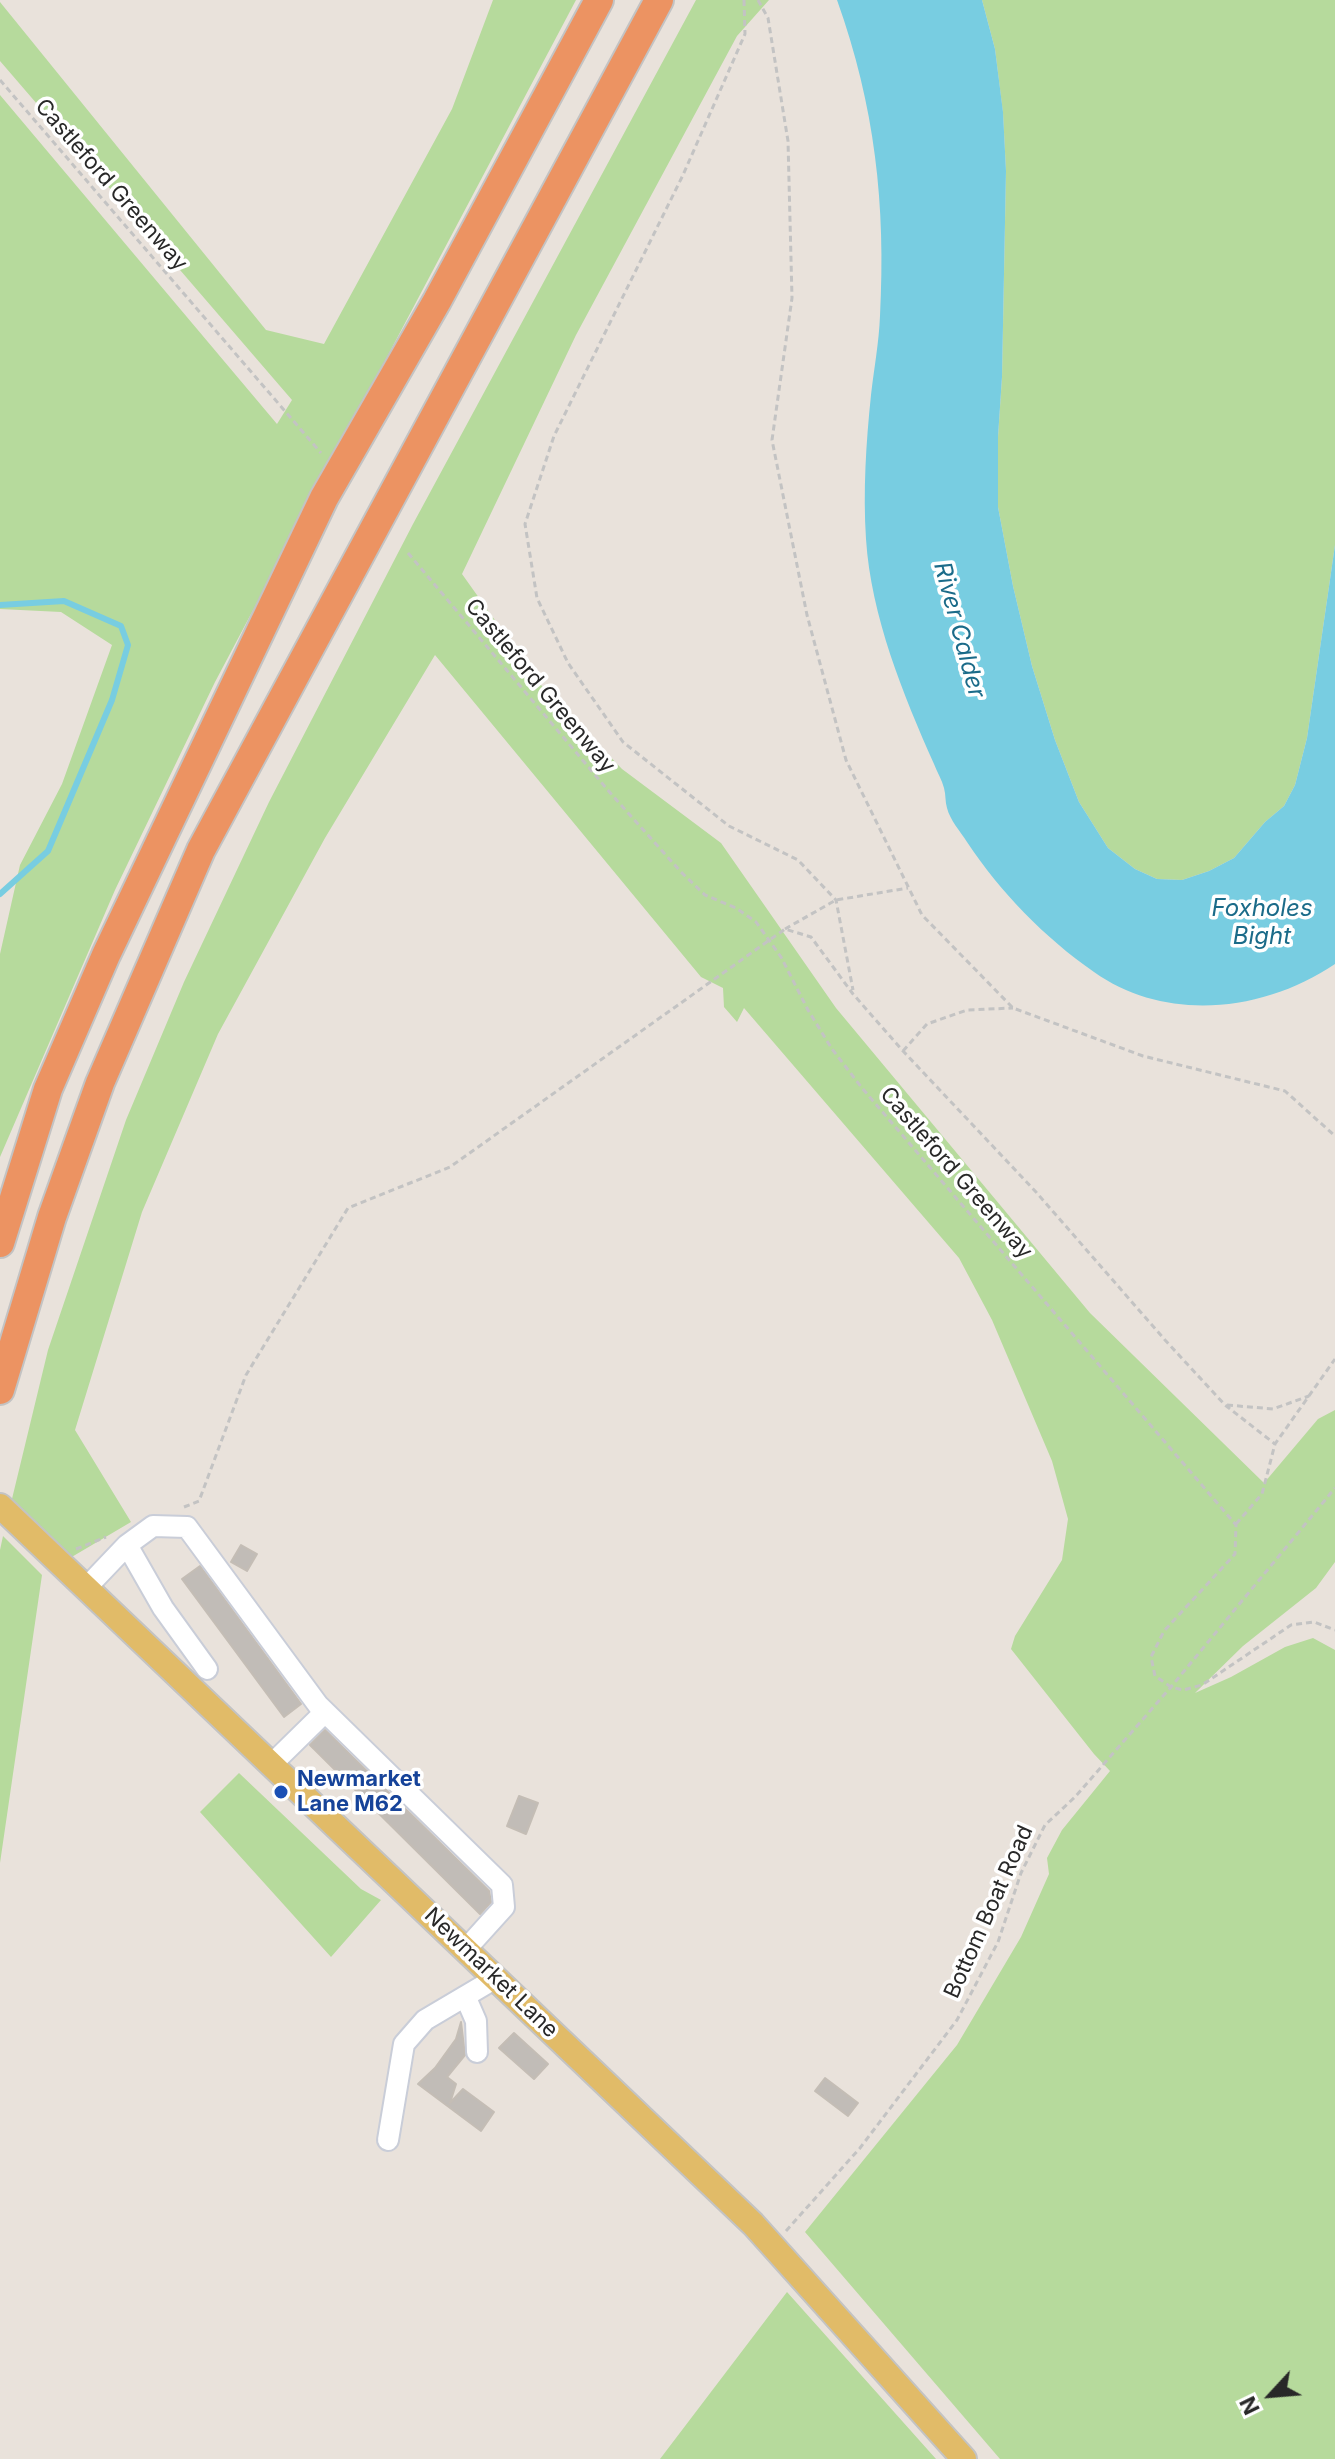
<!DOCTYPE html>
<style>
body{margin:0}
#map{position:relative;width:1335px;height:2459px;overflow:hidden;background:#e9e2db;font-family:Inter,sans-serif}
canvas{display:block}
.north{position:absolute;left:1231px;top:2355px;width:80px;height:80px;-webkit-text-stroke:6px #fff;paint-order:stroke;rotate:244deg;font-size:22px;font-weight:700;line-height:32px;text-align:center;color:#282828}
.north::after{content:'';display:block;margin:auto;width:28px;height:36px;background:#282828;clip-path:polygon(50% 0,100% 100%,50% 72%,0 100%)}
</style>
<div id="map">
<canvas width="1335" height="2459"></canvas>
<div class="north">N</div>
</div>
<script>
const g = document.querySelector('canvas').getContext('2d');
g.lineJoin = 'round';
function fill(path, color) {
  g.fillStyle = color;
  g.fill(path, 'evenodd');
}
function strokePath(path, color, width, dash) {
  g.strokeStyle = color;
  g.lineWidth = width;
  g.lineCap = dash ? 'butt' : 'round';
  g.setLineDash(dash || []);
  g.stroke(path);
}
function label(font, color, halo, rows, align = 'center') {
  g.font = font + ' Inter,sans-serif';
  g.lineWidth = 7;
  g.setLineDash([]);
  g.textBaseline = 'middle';
  g.strokeStyle = halo;
  g.fillStyle = color;
  for (const [text, x, y, turn = 0] of rows) {
    g.save();
    g.translate(x, y);
    g.rotate((+turn || 0) * Math.PI / 180);
    g.textAlign = isNaN(turn) ? turn : align;
    if (halo) g.strokeText(text, 0, 0);
    g.fillText(text, 0, 0);
    g.restore();
  }
}
fill(new Path2D(`
 M 493,0 L 576,0 L 215,682 L 115,890 L 0,1157 L 0,954 L 20,865 L 62,784 L 112,645 L 61,612 L 0,609 L 0,95 L 277,424 L 292,400 L 0,61 L 0,2 L 266,330 L 324,344 L 452,109 Z
 M 696,0 L 769,0 L 737,36 L 576,335 L 462,574 L 541,685 L 622,769 L 721,843 L 836,1008 L 1090,1313 L 1264,1483 L 1318,1419 L 1335,1410 L 1335,1562 L 1316,1588 L 1243,1646 L 1195,1693 L 1231,1677 L 1285,1647 L 1313,1638 L 1335,1650 L 1335,2459 L 1000,2459 L 805,2232 L 957,2045 L 1021,1937 L 1049,1874 L 1047,1858 L 1062,1830 L 1110,1771 L 1094,1754 L 1011,1649 L 1015,1636 L 1062,1560 L 1068,1519 L 1052,1461 L 992,1320 L 959,1258 L 744,1008 L 737,1022 L 724,1007 L 723,988 L 701,977 L 435,655 L 325,838 L 218,1034 L 142,1212 L 75,1430 L 131,1522 L 70,1558 L 11,1503 L 48,1350 L 126,1120 L 184,982 L 269,802 L 413,524 Z
 M 982,0 L 1335,0 L 1335,545 L 1307,738 L 1295,785 L 1284,806 L 1265,822 L 1234,858 L 1209,871 L 1182,880 L 1157,879 L 1135,869 L 1108,848 L 1079,802 L 1055,740 L 1032,666 L 1013,586 L 998,507 L 998,437 L 1002,377 L 1006,171 L 1003,113 L 995,49 Z
 M 3,1536 L 42,1575 L 0,1863 L 0,1550 Z
 M 239,1773 L 361,1889 L 381,1900 L 331,1957 L 200,1812 Z
 M 787,2292 L 936,2459 L 660,2459 Z`), '#b6da9c');
fill(new Path2D(`
 M 837,0 L 982,0 L 995,49 L 1003,112 L 1006,171 L 1002,377 L 998,437 L 998,507 L 1013,586 L 1032,666 L 1055,740 L 1079,802 L 1108,848 L 1135,869 L 1157,879 L 1182,880 L 1209,871 L 1234,858 L 1265,822 L 1284,806 L 1295,785 L 1307,738 L 1335,545 L 1335,964 C 1264,1012 1166,1023 1094,972 C 1044,937 1001,893 967,842 C 960,831 950,820 947,808 C 945,802 946,795 944,788 C 942,780 937,772 934,764 C 903,694 871,616 866,539 C 863,491 866,443 871,395 C 874,369 879,342 880,316 C 886,205 875,106 837,0 Z`), '#78cde1');
strokePath(new Path2D(`
 M 0,605 L 64,601 L 121,626 L 128,645 L 112,700 L 48,851 L 0,894`), '#78cde1', 6);
const building = new Path2D(`
 M 241,1545 L 257,1554 L 247,1571 L 231,1562 Z
 M 200,1566 L 301,1704 L 284,1717 L 182,1579 Z
 M 325,1730 L 489,1891 L 491,1902 L 480,1914 L 310,1745 Z
 M 519,1796 L 538,1803 L 526,1834 L 507,1826 Z
 M 461,2022 L 465,2055 L 447,2077 L 456,2084 L 450,2103 L 463,2089 L 494,2112 L 481,2131 L 418,2084 L 435,2068 L 456,2039 Z
 M 514,2033 L 548,2064 L 534,2079 L 499,2048 Z
 M 825,2078 L 858,2103 L 848,2116 L 815,2091 Z`);
fill(building, '#c1bcb7');
strokePath(building, '#c4bdb5', 2);
const minor = new Path2D(`
 M 127,1545 L 163,1608 L 207,1669
 M 86,1588 L 127,1545 L 153,1526 L 187,1527 L 318,1705 L 502,1885 L 504,1907 L 466,1949
 M 272,1764 L 325,1712
 M 466,1998 L 476,2021 L 477,2052
 M 388,2140 L 404,2044 L 425,2020 L 496,1978`);
const major = new Path2D(`
 M 0,1506 L 753,2224 L 964,2459`);
const highway = new Path2D(`
 M 0,1243 L 48,1089 L 106,955 L 324,498 L 437,301 L 599,0
 M 0,1390 L 52,1217 L 100,1083 L 201,850 L 659,0`);
strokePath(minor, '#c9cdd8', 24);
strokePath(major, '#c3c3c3', 28);
strokePath(highway, '#c3c3c3', 32);
strokePath(new Path2D(`
 M 744,0 L 745,34 L 683,175 L 554,436 L 525,524 L 537,598 L 568,663 L 623,742 L 729,826 L 798,860 L 836,900 L 853,990
 M 758,0 L 768,18 L 788,141 L 792,298 L 772,440 L 807,615 L 846,760 L 922,915 L 1013,1008 L 1143,1056 L 1285,1091 L 1335,1136
 M 0,80 L 321,453
 M 408,553 L 612,795 L 681,872 L 705,895 L 736,908 L 756,922 L 781,957 L 808,1010 L 832,1049 L 862,1088 L 1236,1525 L 1235,1554 L 1164,1631 L 1151,1657 L 1155,1676 L 1171,1687 L 1183,1690 L 1202,1685 L 1291,1625 L 1314,1622 L 1335,1630
 M 785,929 L 836,900 L 908,888
 M 903,1051 L 927,1024 L 967,1010 L 1013,1008
 M 1227,1405 L 1273,1409 L 1309,1396
 M 184,1507 L 199,1501 L 246,1375 L 348,1208 L 450,1167 L 785,929 L 811,937 L 853,994 L 903,1051 L 1036,1192 L 1165,1340 L 1225,1405 L 1275,1444
 M 1236,1524 L 1262,1494 L 1275,1444 L 1335,1359
 M 76,1549 L 106,1537
 M 786,2231 L 860,2148 L 957,2020 L 998,1942 L 1021,1873 L 1045,1825 L 1075,1797 L 1171,1687 L 1335,1488`), '#c3c3c3', 3, [6, 4]);
strokePath(minor, '#fff', 20);
strokePath(major, '#e1bb68', 24);
strokePath(highway, '#ec9362', 28);
for (const [x, y, r, color] of [
 [281,1792,8,"#1a4fb4"]
]) {
  const dot = new Path2D();
  dot.arc(x, y, r, 0, 2 * Math.PI);
  g.fillStyle = color;
  g.fill(dot);
  strokePath(dot, '#fff', 3);
}
label('22px', '#282828', '#fff', [
 ["Castleford Greenway",111,185,49],
 ["Castleford Greenway",540,686,50],
 ["Castleford Greenway",956,1173,49],
 ["Bottom Boat Road",989,1912,-66],
 ["Newmarket Lane",491,1973,44]
]);
label('bold 22px', '#164399', '#fff', [
 ["Newmarket",297,1779],
 ["Lane M62",297,1804]
], 'left');
label('italic 24px', '#1b6b89', '#fff', [
 ["River Calder",959,630,75],
 ["Foxholes",1262,909],
 ["Bight",1262,937]
]);
</script>
